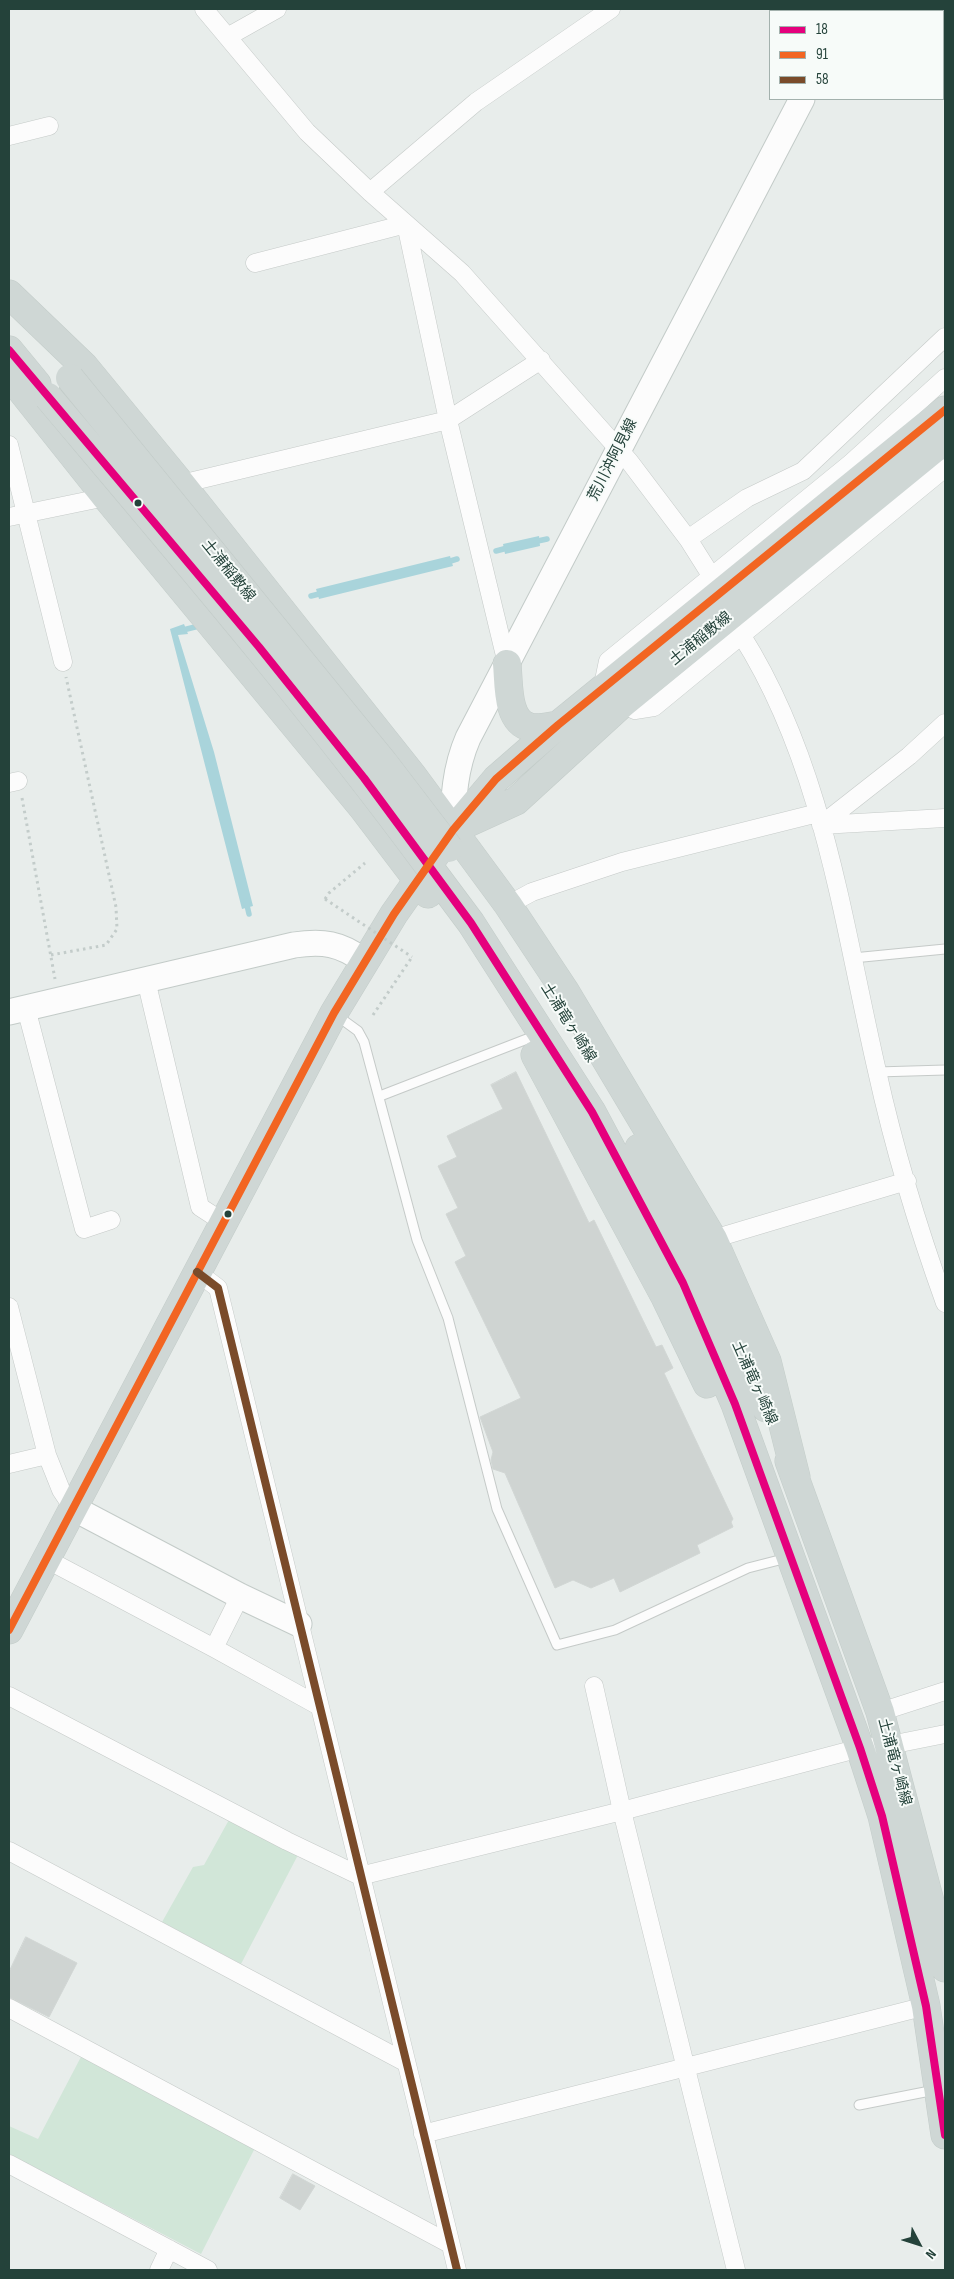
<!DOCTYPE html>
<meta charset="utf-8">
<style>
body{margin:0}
#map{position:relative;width:954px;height:2279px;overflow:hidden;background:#e8edeb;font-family:"Sofia Sans Condensed",sans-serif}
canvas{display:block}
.frame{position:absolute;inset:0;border:10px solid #24423a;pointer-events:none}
.legend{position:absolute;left:769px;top:10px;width:175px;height:90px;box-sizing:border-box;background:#f7fbf9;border:1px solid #a3b1ad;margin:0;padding:6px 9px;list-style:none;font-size:15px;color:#24423a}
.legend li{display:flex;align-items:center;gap:10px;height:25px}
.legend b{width:25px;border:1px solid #a3b1ad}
.north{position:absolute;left:894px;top:2219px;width:50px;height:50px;-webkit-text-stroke:4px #f7fbf9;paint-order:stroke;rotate:130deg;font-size:14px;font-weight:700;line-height:20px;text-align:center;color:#24423a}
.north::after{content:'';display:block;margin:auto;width:18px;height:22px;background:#24423a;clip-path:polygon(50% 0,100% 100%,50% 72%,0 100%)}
</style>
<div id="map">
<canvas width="954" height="2279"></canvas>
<div class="frame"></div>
<ul class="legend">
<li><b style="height:6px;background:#e5007d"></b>18</li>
<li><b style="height:6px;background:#f26522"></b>91</li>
<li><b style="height:6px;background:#7a4b2a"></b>58</li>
</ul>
<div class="north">N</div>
</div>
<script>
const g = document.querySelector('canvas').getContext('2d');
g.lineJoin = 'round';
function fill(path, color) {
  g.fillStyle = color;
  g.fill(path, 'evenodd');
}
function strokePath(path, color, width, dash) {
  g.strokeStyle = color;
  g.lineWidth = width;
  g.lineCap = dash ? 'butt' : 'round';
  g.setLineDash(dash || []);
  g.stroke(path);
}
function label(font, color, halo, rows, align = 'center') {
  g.font = font + ' "Sofia Sans Condensed","Noto Sans JP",sans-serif';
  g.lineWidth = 4;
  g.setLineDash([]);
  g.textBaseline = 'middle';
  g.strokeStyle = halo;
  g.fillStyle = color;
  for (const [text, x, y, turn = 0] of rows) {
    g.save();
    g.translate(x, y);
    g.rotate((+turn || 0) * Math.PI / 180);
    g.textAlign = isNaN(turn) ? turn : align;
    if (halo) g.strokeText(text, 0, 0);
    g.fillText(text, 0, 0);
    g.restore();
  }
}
fill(new Path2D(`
 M 230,1818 L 299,1853 L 241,1964 L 162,1922 L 193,1867 L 204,1865 Z
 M 83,2053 L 256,2146 L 201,2254 L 9,2154 L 9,2126 L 38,2139 Z`), '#d1e6d8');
fill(new Path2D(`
 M 539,536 L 540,546 L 505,554 L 503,544 Z
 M 450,556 L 453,566 L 319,599 L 316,589 Z
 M 184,624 L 188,634 L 178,635 L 214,752 L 253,906 L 242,909 L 170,629 Z`), '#a9d4db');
strokePath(new Path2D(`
 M 533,542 L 547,539
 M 496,551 L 511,547
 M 444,563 L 457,559
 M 311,596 L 323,593
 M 179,631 L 199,626
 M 246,901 L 249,914`), '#a9d4db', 5.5);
const building = new Path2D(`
 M 516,1072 L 589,1223 L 594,1220 L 656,1347 L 662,1345 L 673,1368 L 664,1373 L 733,1519 L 731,1522 L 733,1527 L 697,1545 L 700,1553 L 620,1592 L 614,1578 L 591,1588 L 573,1580 L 555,1588 L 505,1473 L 493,1469 L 491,1460 L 493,1452 L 480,1417 L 521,1398 L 455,1262 L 466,1256 L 446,1214 L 458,1208 L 438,1166 L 457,1157 L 447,1136 L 503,1109 L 491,1085 Z
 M 26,1937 L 77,1963 L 49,2017 L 9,1997 L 9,1972 Z
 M 293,2174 L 315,2186 L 300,2210 L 280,2198 Z`);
fill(building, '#cfd4d2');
strokePath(building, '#d1d6d4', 1);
const lane = new Path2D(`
 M 853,958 L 945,949
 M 336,1015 L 358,1031 L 364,1042 L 417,1240 L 448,1318 L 497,1509 L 557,1645 L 615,1630 L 748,1568 L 787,1558
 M 877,1072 L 945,1070
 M 380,1096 L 527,1039
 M 859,2105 L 935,2090`);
const street = new Path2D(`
 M 204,9 L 307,132 L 370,192 L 462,273 L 629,461 L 688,539 L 747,498 L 803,471 L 945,337
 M 801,9 L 803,11
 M 229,36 L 277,9
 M 9,136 L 49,126
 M 370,192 L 476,102 L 611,9
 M 406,224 L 448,420 L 507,664
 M 255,263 L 406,224
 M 9,445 L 63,662
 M 181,484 L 448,420 L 541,360
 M 9,517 L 106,497
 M 688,539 L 712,577
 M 742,636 C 824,766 843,924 877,1071 C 894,1148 918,1228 945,1303
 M 602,690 L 608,661 L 851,463 L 945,378
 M 622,704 L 635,710 L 654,707 L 945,468
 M 9,783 L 18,781
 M 821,825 L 909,756 L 945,723
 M 821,825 L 945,818
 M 508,905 L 532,892 L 622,862 L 818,813
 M 146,980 L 200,1207 L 223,1222
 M 26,1008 L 84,1229 L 111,1220
 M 713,1239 L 907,1181
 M 197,1272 L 218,1288 L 457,2270
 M 9,1307 L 47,1455 L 61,1490 L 73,1508
 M 9,1464 L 47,1455
 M 46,1559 L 214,1648 L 319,1706
 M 214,1648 L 240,1596
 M 594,1686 L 622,1811 L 736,2270
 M 9,1696 L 287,1841 L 360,1876 L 622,1811 L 860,1748 L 890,1745 L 945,1734
 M 880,1712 L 945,1691
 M 9,1851 L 405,2062
 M 9,2008 L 450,2244
 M 423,2134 L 926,2006
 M 9,2164 L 208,2270
 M 159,2270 L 169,2249`);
const secondary = new Path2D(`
 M 846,11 L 847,9
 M 453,830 C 453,798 455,768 468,738 L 802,99
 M 9,1012 L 294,945 C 323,941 340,943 364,961
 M 73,1508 L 240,1596 L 299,1624`);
const primary = new Path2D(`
 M 9,294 L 84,366 L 181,484 L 413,776 L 508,905 L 565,991 L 713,1239 L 767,1361 L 796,1477
 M 9,350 L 37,384
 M 9,375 L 106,497 L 362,807 L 428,894
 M 507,664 C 509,682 506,722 530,727 C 538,729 550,726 558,725
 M 459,827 L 516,801 L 622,704 L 945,440
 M 430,868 L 471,923 L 592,1112 L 683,1283 L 735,1404 L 860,1748 L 882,1816 L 926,2006 L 945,2135
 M 535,1055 L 665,1297 L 707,1384
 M 639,1148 L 703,1271 L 766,1408
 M 789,1461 L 880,1712 L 932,1909 L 945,1968
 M 9,1630 L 334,1013 L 394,914 L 453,830 L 496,779 L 558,725 L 945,410`);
strokePath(lane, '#c5cac8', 11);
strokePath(street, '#c5cac8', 19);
strokePath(secondary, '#c3cbc8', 27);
strokePath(primary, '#c3ccc9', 29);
strokePath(new Path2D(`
 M 22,798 L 55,979
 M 325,899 L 329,893 L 365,863
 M 51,955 L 106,945 L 117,929 L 116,907 L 66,677
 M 373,1015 L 412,957`), '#c3ccca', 3, [2.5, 4]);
strokePath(lane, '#fcfcfc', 9);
strokePath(street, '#fcfcfc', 18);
strokePath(secondary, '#fcfcfc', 25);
strokePath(primary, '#cfd7d5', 28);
const primaryBridge = new Path2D(`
 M 70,378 L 384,763 L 449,848
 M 48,397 C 178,551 310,705 430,868`);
strokePath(primaryBridge, '#c3ccc9', 29, []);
strokePath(new Path2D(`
 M 325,899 L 412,957`), '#c3ccca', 3, [2.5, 4]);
strokePath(primaryBridge, '#cfd7d5', 28);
strokePath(new Path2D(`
 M 9,350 L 259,647 L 364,778 L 471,923 L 592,1112 L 683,1283 L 735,1404 L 860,1748 L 882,1816 L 926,2006 L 945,2135`), '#e5007d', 8);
strokePath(new Path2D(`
 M 9,1630 L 334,1013 L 394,914 L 453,830 L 496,779 L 558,725 L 945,410`), '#f26522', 8);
strokePath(new Path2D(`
 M 197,1272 L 218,1288 L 457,2270`), '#7a4b2a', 8);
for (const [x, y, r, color] of [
 [138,503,4.5,"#24423a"],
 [228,1214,4.5,"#24423a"]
]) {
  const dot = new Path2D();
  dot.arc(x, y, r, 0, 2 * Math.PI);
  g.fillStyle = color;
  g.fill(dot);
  strokePath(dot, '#f7fbf9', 2);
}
label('15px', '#24423a', '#f7fbf9', [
 ["荒川沖阿見線",613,460,-63],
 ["土浦稲敷線",228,571,51],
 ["土浦稲敷線",701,639,-39],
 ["土浦竜ヶ崎線",568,1023,58],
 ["土浦竜ヶ崎線",754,1383,66],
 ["土浦竜ヶ崎線",894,1762,75]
]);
</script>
